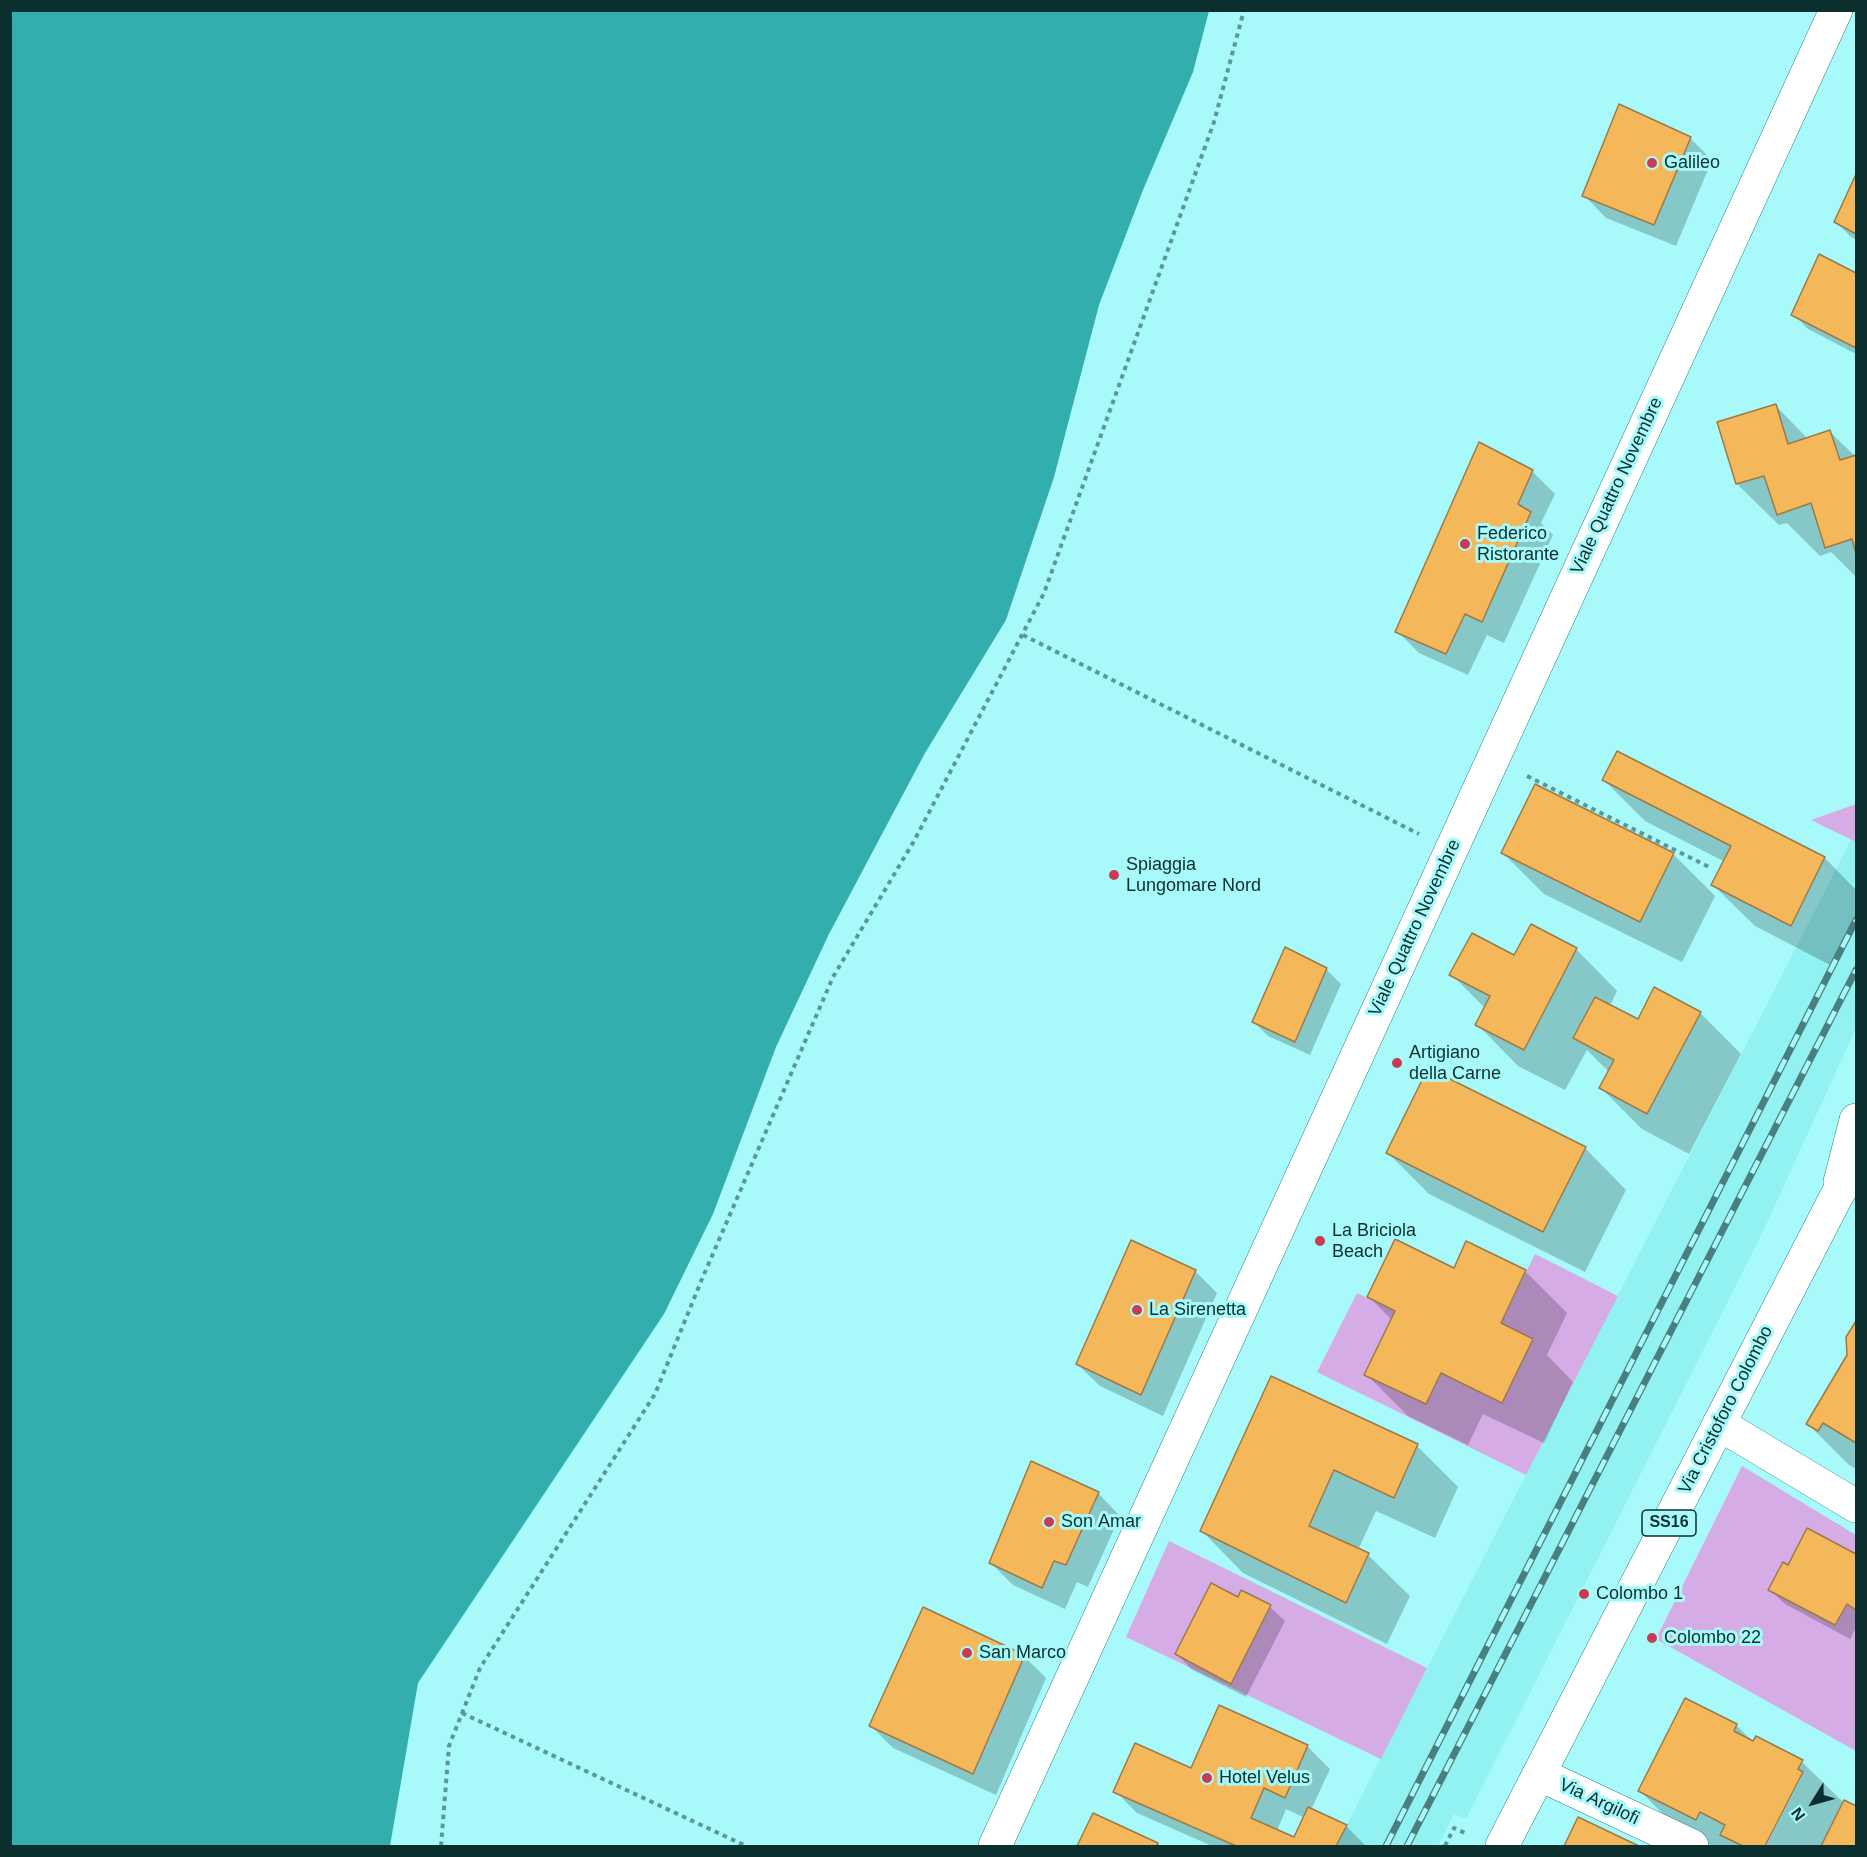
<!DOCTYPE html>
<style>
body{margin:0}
#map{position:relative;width:1867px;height:1857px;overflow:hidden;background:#a8fafa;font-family:Arial,sans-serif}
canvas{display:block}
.frame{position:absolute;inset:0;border:12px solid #0b2f2f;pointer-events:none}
.north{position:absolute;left:1783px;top:1773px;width:60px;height:60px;-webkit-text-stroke:4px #a8fafa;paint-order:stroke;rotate:233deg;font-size:16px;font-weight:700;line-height:24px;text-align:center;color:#0b2f2f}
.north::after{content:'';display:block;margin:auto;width:21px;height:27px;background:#0b2f2f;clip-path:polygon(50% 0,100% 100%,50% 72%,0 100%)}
</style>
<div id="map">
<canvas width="1867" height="1857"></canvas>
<div class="frame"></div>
<div class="north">N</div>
</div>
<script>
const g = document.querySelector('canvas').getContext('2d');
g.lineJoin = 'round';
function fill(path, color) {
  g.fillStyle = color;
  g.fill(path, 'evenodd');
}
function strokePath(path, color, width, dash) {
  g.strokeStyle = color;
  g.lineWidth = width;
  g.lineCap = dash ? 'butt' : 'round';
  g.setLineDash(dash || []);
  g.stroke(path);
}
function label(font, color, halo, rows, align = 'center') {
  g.font = font + ' Arial,sans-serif';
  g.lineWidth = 6;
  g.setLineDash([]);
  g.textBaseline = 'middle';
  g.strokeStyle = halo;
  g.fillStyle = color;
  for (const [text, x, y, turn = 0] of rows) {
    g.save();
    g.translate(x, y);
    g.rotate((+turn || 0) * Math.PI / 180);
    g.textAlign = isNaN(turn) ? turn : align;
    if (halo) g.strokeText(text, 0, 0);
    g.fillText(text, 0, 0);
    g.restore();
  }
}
fill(new Path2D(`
 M 1851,840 L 1856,842 L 1856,1028 L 1759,1240 L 1466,1819 L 1454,1814 L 1438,1846 L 1336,1846 Z`), '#92f1f1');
fill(new Path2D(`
 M 1856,804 L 1856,842 L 1811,820 Z
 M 1535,1254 L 1618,1296 L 1526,1475 L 1317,1372 L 1357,1293 L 1395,1311 L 1365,1375 L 1426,1404 L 1441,1373 L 1502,1403 L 1501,1323 Z
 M 1742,1466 L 1856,1535 L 1856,1554 L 1807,1528 L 1788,1565 L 1783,1562 L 1768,1590 L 1835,1625 L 1847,1604 L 1856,1610 L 1856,1751 L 1656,1639 Z
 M 1169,1541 L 1427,1668 L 1381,1759 L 1126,1637 ZM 1211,1584 L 1238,1597 L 1241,1590 L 1271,1606 L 1231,1683 L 1175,1654 Z`), '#d6ace7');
fill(new Path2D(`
 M 11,10 L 1209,11 L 1193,72 L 1143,190 L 1099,305 L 1054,477 L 1006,620 L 925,753 L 829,934 L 776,1047 L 713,1214 L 664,1314 L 418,1683 L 390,1846 L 11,1846 Z`), '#33aeaf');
fill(new Path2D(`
 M 1690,138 L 1712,160 L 1676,246 L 1606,218 L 1584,195 Z
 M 1856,177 L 1856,240 L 1851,237 L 1836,222 Z
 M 1820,256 L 1856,274 L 1856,354 L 1808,329 L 1793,314 Z
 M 1776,406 L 1808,439 L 1830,432 L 1856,457 L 1856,577 L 1831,552 L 1820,556 L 1787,523 L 1779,525 L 1737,484 L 1719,423 Z
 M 1480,444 L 1533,472 L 1555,494 L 1541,523 L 1553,535 L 1504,643 L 1487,635 L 1468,675 L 1419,653 L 1397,631 Z
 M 1617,753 L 1825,858 L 1856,890 L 1856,918 L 1832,966 L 1755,926 L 1713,885 L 1725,862 L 1645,821 L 1604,780 Z
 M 1503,853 L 1673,854 L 1715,896 L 1682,962 L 1544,894 Z
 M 1576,949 L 1617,991 L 1610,1006 L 1638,1021 L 1700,1013 L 1741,1054 L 1689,1154 L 1642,1129 L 1601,1088 L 1609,1072 L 1587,1050 L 1565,1090 L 1518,1066 L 1477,1024 L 1485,1008 L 1451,974 L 1514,957 Z
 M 1326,969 L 1341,984 L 1310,1055 L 1268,1036 L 1254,1022 Z
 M 1585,1148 L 1626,1190 L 1585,1272 L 1429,1194 L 1388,1153 Z
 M 1467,1243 L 1526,1272 L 1567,1313 L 1547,1355 L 1573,1382 L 1544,1443 L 1483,1414 L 1468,1445 L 1408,1416 L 1366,1374 L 1392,1320 L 1369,1297 L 1454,1270 Z
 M 1195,1271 L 1217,1293 L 1163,1416 L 1100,1386 L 1077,1364 Z
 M 1856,1324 L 1856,1469 L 1849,1465 L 1808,1424 L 1849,1355 L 1848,1338 Z
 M 1272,1378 L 1417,1446 L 1458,1487 L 1435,1538 L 1376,1511 L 1358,1550 L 1368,1555 L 1410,1596 L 1387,1644 L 1243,1573 L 1202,1531 Z
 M 1098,1493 L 1120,1516 L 1088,1587 L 1077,1582 L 1065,1609 L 1013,1585 L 991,1563 Z
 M 1808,1530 L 1856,1556 L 1856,1627 L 1850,1639 L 1785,1604 L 1770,1590 L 1788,1567 Z
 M 1242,1592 L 1270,1607 L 1285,1621 L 1246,1697 L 1191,1669 L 1177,1654 L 1238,1599 Z
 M 1024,1656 L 1046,1678 L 996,1795 L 893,1748 L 871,1726 Z
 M 1220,1707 L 1307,1746 L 1330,1769 L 1311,1810 L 1346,1826 L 1366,1846 L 1212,1846 L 1137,1813 L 1115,1791 L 1191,1770 ZM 1286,1809 L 1305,1818 L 1295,1839 L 1277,1831 Z
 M 1736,1725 L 1754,1743 L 1802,1762 L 1844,1803 L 1844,1802 L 1856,1807 L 1856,1846 L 1766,1846 L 1801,1778 L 1798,1778 L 1763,1846 L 1710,1846 L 1681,1832 L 1639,1790 Z
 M 1094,1814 L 1158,1844 L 1160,1846 L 1079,1846 Z
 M 1579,1819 L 1636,1846 L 1565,1846 Z`), '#0003');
const building = new Path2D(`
 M 1619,104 L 1691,137 L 1654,225 L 1582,196 Z
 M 1856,174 L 1856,234 L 1834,222 Z
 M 1819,254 L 1856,273 L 1856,348 L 1791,315 Z
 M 1776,404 L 1788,444 L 1830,430 L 1840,460 L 1856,455 L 1856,554 L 1852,539 L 1825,548 L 1811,503 L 1777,515 L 1764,476 L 1736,484 L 1717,422 Z
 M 1479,442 L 1533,470 L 1518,504 L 1531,512 L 1482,622 L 1465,614 L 1446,654 L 1395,632 Z
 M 1617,751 L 1825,857 L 1791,926 L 1711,885 L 1731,846 L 1602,780 Z
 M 1535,784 L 1674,853 L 1640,922 L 1501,853 Z
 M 1531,924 L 1577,948 L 1524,1050 L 1475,1025 L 1490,996 L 1449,975 L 1472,933 L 1514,955 Z
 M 1285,947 L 1327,968 L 1295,1042 L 1252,1022 Z
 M 1654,987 L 1701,1012 L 1647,1114 L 1599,1088 L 1614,1060 L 1573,1038 L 1595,997 L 1638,1019 Z
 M 1428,1068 L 1586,1147 L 1543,1232 L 1386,1153 Z
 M 1395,1239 L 1454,1268 L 1466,1241 L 1526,1270 L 1501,1323 L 1533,1339 L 1502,1403 L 1441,1373 L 1426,1404 L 1364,1375 L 1395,1311 L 1367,1297 Z
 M 1131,1240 L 1196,1270 L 1141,1395 L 1076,1364 Z
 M 1856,1321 L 1856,1443 L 1823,1423 L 1818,1431 L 1806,1424 L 1847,1355 L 1846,1337 Z
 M 1271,1376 L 1418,1444 L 1394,1498 L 1334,1470 L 1309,1526 L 1369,1553 L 1346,1603 L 1200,1531 Z
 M 1031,1461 L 1099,1492 L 1066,1565 L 1054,1561 L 1042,1588 L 989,1563 Z
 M 1807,1528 L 1856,1554 L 1856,1610 L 1847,1604 L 1835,1625 L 1768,1590 L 1783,1562 L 1788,1565 Z
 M 1211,1583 L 1238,1597 L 1241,1590 L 1271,1605 L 1231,1684 L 1175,1654 Z
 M 923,1607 L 1025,1655 L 973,1774 L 869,1726 Z
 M 1685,1698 L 1737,1724 L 1734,1731 L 1753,1741 L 1756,1736 L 1803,1760 L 1798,1769 L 1803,1772 L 1765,1846 L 1743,1846 L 1720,1835 L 1725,1825 L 1700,1812 L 1696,1820 L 1638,1791 Z
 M 1219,1705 L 1308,1745 L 1285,1798 L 1264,1788 L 1251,1818 L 1294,1837 L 1308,1807 L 1347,1825 L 1336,1846 L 1236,1846 L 1113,1792 L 1135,1743 L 1191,1768 Z
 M 1844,1800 L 1856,1806 L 1856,1846 L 1821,1846 Z
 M 1093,1813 L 1158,1843 L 1157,1846 L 1077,1846 Z
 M 1578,1817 L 1639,1846 L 1564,1846 Z`);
fill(building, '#f4b75a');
strokePath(building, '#9c7a47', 1.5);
const minor = new Path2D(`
 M 1719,1424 L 1856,1506
 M 1539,1774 L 1692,1846
 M 995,1846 L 1836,10`);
const major = new Path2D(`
 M 1840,1182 L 1856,1120
 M 1502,1846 L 1835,1199 L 1856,1161`);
strokePath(minor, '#308586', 34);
strokePath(major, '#308586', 34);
strokePath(new Path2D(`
 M 1023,635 L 1419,834
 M 1527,776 L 1711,868
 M 462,1713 L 746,1846
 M 441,1846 L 449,1746 L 480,1668 L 655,1394 L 702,1279 L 833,977 L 914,841 L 1044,593 L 1214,122 L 1244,10
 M 1445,1846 L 1454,1828 L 1467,1834`), '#5c9797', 4, [4.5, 4.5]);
strokePath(minor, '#fff', 33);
strokePath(major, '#fff', 33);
const rail = new Path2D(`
 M 1386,1846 L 1856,920
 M 1407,1846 L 1856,970`);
strokePath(rail, '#497f7f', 7);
strokePath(rail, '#a8fafa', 4.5, [14]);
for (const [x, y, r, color] of [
 [1652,163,6,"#ca3a51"],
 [1465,544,6,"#ca3a51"],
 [1114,875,6,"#ca3a51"],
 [1397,1063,6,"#ca3a51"],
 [1320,1241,6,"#ca3a51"],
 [1137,1310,6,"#ca3a51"],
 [1049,1522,6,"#ca3a51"],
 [1584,1594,6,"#ca3a51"],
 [1652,1638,6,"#ca3a51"],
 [967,1653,6,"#ca3a51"],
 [1207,1778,6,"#ca3a51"]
]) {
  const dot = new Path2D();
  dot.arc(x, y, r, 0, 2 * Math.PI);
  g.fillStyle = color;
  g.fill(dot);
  strokePath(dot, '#a8fafa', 2);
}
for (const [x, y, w] of [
 [1669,1523,54]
]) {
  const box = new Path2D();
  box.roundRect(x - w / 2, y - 13, w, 26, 4.5);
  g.fillStyle = '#a8fafa';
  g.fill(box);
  strokePath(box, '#0b2f2f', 1.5);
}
label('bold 16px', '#0b2f2f', null, [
 ["SS16",1669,1523]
]);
label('18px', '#0b2f2f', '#a8fafa', [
 ["Galileo",1664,163],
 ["Federico",1477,534],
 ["Ristorante",1477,555],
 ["Spiaggia",1126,865],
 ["Lungomare Nord",1126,886],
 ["Artigiano",1409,1053],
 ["della Carne",1409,1074],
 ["La Briciola",1332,1231],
 ["Beach",1332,1252],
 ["La Sirenetta",1149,1310],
 ["Son Amar",1061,1522],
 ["Colombo 1",1596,1594],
 ["Colombo 22",1664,1638],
 ["San Marco",979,1653],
 ["Hotel Velus",1219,1778]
], 'left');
label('18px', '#0b2f2f', '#a8fafa', [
 ["Viale Quattro Novembre",1617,486,-65],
 ["Viale Quattro Novembre",1415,928,-65],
 ["Via Cristoforo Colombo",1726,1410,-63],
 ["Via Argilofi",1599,1802,25]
]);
</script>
